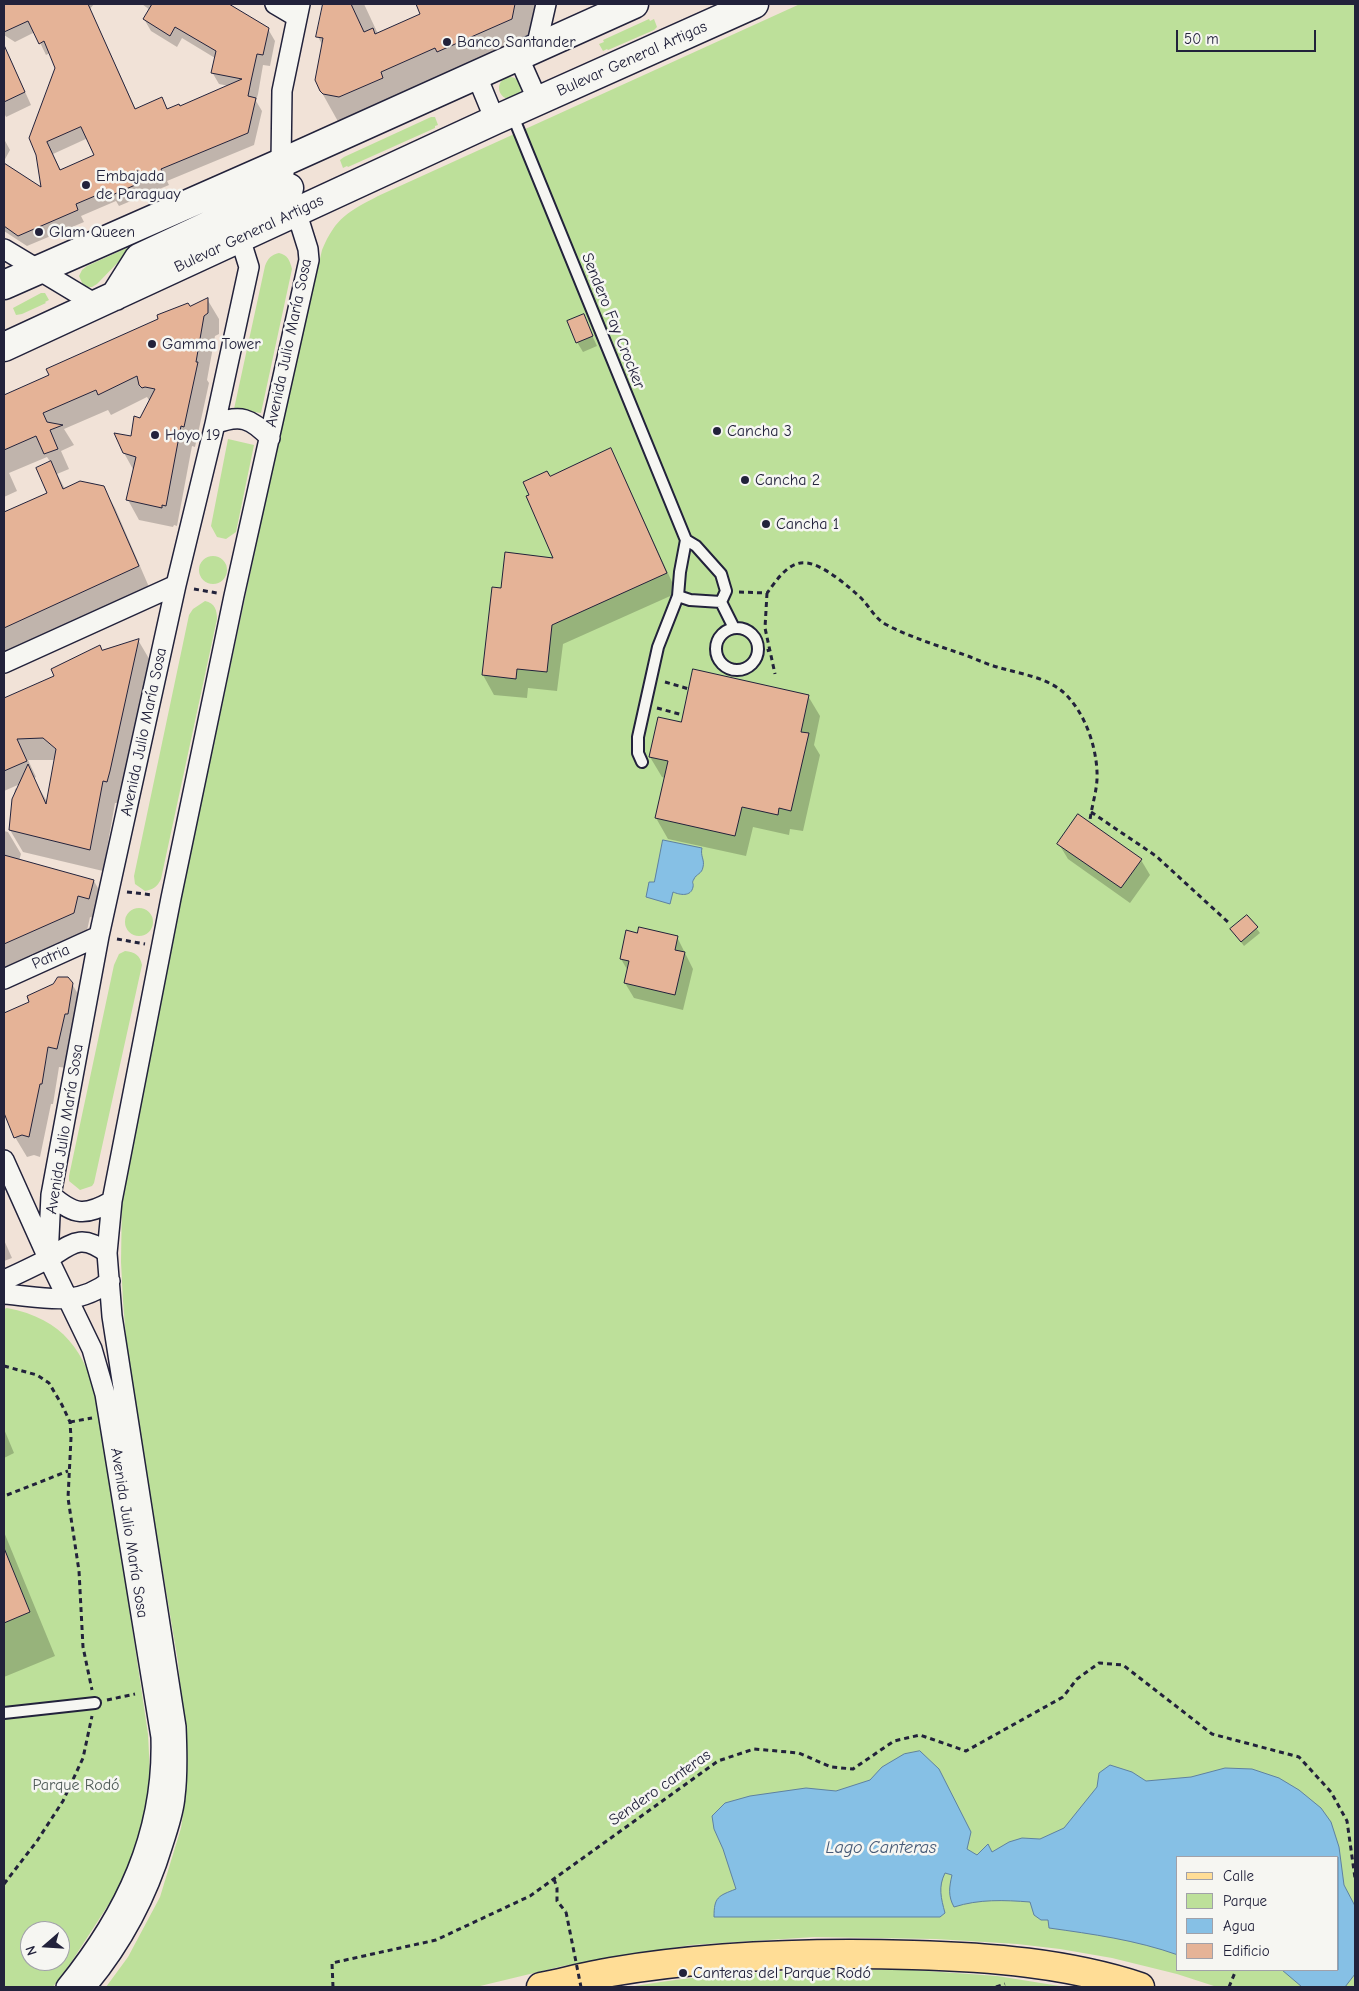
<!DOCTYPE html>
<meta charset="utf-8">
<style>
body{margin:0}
#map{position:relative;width:1359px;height:1991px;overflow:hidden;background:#f1e2d7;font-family:"Comic Neue",sans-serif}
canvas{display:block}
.frame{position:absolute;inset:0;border:5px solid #22223b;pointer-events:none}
.legend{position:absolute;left:1176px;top:1856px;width:162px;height:115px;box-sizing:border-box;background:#f6f6f2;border:1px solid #a1a1a9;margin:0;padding:6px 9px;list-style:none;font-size:15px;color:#22223b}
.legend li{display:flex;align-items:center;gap:10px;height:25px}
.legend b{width:25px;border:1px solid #a1a1a9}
.north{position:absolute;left:20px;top:1921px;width:50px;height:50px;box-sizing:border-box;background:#f6f6f2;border:1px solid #a1a1a9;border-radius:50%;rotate:251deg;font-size:14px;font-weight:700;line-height:20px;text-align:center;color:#22223b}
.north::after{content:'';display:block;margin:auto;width:18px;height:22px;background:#22223b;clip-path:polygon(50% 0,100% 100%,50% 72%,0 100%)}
.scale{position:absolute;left:1176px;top:30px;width:140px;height:22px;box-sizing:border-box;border:2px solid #22223b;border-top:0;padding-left:6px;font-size:15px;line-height:18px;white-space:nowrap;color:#22223b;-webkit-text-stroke:4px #f6f6f2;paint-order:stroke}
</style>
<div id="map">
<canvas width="1359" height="1991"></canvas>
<div class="frame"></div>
<ul class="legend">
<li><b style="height:6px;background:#ffdd96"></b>Calle</li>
<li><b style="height:14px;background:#bde09a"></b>Parque</li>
<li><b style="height:14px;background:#86c0e5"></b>Agua</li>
<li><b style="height:14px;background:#e5b397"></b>Edificio</li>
</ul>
<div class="north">N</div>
<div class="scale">50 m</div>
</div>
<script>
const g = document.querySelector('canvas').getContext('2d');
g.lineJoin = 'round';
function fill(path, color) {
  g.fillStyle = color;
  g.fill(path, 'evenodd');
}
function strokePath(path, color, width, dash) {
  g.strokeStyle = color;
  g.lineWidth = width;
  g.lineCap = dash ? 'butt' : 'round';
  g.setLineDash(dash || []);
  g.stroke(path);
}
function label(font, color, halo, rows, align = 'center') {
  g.font = font + ' "Comic Neue",sans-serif';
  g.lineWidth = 5;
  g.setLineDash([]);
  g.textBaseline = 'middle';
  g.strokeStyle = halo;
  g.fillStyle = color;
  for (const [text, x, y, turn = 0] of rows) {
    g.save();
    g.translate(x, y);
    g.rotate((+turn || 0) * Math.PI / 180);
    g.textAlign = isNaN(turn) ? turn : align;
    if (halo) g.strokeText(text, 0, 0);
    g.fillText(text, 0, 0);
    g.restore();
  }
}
fill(new Path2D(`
 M 800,4 L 1355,4 L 1355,1987 L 1217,1987 L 1177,1974 L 1112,1958 L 1060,1949 L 1017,1944 L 936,1939 L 814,1937 L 691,1945 L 563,1966 L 476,1987 L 106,1987 L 128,1957 L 160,1897 L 181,1828 L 186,1795 L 187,1759 L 178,1662 L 150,1495 L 126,1339 L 123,1301 L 121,1262 L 122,1196 L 138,1100 L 273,466 L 322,250 C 336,217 348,212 378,196 ZM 1178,1857 L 1338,1857 L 1338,1970 L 1178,1970 Z
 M 649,19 L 650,21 L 654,19 L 657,27 L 654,30 L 608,50 L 607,49 L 603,51 L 599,44 L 604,42 L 603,40 Z
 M499 88a11 11 0 1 1 22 0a11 11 0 1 1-22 0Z
 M 431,117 L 435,117 L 438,125 L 435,126 L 435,128 L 348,167 L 347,166 L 343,168 L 340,160 L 344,157 Z
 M 257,189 L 129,251 L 97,284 L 92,287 L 84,287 L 79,276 L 82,270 L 87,266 Z
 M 279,253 C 288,255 290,261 292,269 L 261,413 L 234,409 L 265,266 C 268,258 271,255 279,253 Z
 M 41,293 L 45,293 L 49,300 L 45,302 L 46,303 L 22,314 L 16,315 L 13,308 Z
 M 228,439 L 254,445 L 236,532 L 226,539 L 217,537 L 211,526 Z
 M199 570a14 14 0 1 1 28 0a14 14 0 1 1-28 0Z
 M 205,601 C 215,603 217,610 217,619 L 161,879 C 157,887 154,889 145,891 L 135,884 L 134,876 L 189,615 L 193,609 Z
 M125 922a14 14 0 1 1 28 0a14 14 0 1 1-28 0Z
 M 125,951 C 135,952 140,955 142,965 L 94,1183 L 92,1186 L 80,1190 L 69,1181 L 69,1176 L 114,965 L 119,954 Z
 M 7,1308 C 64,1319 85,1351 99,1405 L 148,1734 L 150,1775 L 147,1813 L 125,1879 L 72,1961 L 53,1987 L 4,1987 L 4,1309 ZM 30,1931 L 60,1931 L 60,1961 L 30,1961 Z
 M 899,1969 L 997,1976 L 1066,1987 L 629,1987 C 719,1971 808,1970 899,1969 Z`), '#bde09a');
const water = new Path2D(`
 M 663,840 L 702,848 C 700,856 705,860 703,867 C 702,874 696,874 694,879 C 691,884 694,882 693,887 C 691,897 680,895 673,892 L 670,904 L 646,897 L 649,882 L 654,882 Z
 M 920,1751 L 939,1769 L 971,1832 L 967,1849 L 977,1855 L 988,1844 L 992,1852 L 1009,1842 L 1022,1838 L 1040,1839 L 1064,1828 L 1097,1787 L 1099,1773 L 1110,1765 L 1132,1772 L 1146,1781 L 1191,1777 L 1225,1768 L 1252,1769 L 1279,1778 L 1299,1790 L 1321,1808 L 1331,1822 L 1339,1847 L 1344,1885 L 1355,1906 L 1355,1974 L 1345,1987 L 1302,1987 L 1282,1970 L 1338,1970 L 1338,1857 L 1178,1857 L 1178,1955 C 1136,1940 1092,1934 1049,1928 L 1048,1920 L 1041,1920 L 1034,1915 L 1030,1902 C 1004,1900 979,1899 954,1907 C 948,1896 949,1888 952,1875 L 945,1873 C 938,1887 941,1898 945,1913 L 940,1917 L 714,1917 C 714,1897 718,1896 736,1889 L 723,1849 L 714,1829 L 712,1816 L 725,1803 L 750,1796 L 806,1788 L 836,1791 L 870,1780 L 882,1767 L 904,1754 Z`);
fill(water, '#86c0e5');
strokePath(water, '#5e81a1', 1);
fill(new Path2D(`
 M 8,4 L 94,4 L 90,9 L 136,110 L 162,98 L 168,110 L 180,108 L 229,86 L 219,84 L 212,72 L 215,58 L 182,38 L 177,47 L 151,31 L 144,19 L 150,10 L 142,4 L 209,4 L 219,10 L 223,4 L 227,4 L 268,29 L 275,41 L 270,66 L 263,65 L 258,94 L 256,101 L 262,111 L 254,145 L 167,181 L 169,185 L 119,206 L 116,201 L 81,216 L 84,222 L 27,246 L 4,231 L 4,165 L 43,190 L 37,154 L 57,68 L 50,53 L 46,55 L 35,32 L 15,42 L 4,35 L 4,11 ZM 88,138 L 96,156 L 61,171 L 53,154 Z
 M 324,4 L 364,4 L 378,34 L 422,14 L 417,4 L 541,4 L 531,52 L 340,125 L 321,91 L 323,46 L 318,37 Z
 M 4,45 L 31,105 L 6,117 L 4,113 Z
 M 4,139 L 10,150 L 4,161 Z
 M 207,299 L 219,319 L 219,334 L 215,336 L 207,380 L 209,383 L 195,447 L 192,446 L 177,526 L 174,525 L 173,527 L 139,520 L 128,500 L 134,471 L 124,453 L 150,402 L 147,397 L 111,415 L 108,410 L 64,429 L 74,445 L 61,451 L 69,469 L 57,474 L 65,489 L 103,487 L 115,508 L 149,587 L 73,620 L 74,622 L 4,652 L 4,552 L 12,549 L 9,543 L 4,545 L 4,514 L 48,494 L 51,463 L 47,457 L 9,473 L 17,491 L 4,497 L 4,396 L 50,376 Z
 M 583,316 L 597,346 L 583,352 L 577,342 Z
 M 610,450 L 621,470 L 677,593 L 563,644 L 557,691 L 528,688 L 527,698 L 494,695 L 483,675 L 502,590 L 555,559 L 550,477 Z
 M 138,640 L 151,662 L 119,803 L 115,803 L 103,871 L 23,852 L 10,830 L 15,789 L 34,780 L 48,803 L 55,760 L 28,760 L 36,777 L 4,791 L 4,700 L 56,677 L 102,651 Z
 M 808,696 L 820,716 L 814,745 L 820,755 L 803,831 L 790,829 L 789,835 L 753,827 L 746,856 L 668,839 L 656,818 L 665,778 L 662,777 L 650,757 L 682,724 Z
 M 4,831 L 8,832 L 21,854 L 19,861 L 94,881 L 106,903 L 102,920 L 90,917 L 86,935 L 4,975 Z
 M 1059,844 L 1141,860 L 1150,875 L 1130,903 L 1068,859 Z
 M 1247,916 L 1260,933 L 1244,946 L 1232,930 Z
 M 638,934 L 677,937 L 693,969 L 683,1010 L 634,998 L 625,983 L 628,971 L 621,959 Z
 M 72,984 L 84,1004 L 68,1068 L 59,1067 L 53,1104 L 51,1104 L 40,1157 L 34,1155 L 27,1157 L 15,1137 L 4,1110 L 4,1016 Z
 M 4,1240 L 12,1258 L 4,1261 Z
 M 4,1429 L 14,1453 L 4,1458 Z
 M 4,1532 L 55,1656 L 4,1677 Z`), '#0003');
const building = new Path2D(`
 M 4,4 L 88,4 L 135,109 L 162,97 L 167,109 L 179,104 L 180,106 L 242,79 L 211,73 L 216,51 L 175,27 L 170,36 L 143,19 L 152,4 L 229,4 L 269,28 L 263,55 L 257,54 L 251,81 L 248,96 L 256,98 L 248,133 L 161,169 L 163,173 L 112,195 L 109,190 L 76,204 L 78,210 L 18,236 L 4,226 L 4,163 L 41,187 L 36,155 L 29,138 L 55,68 L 44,41 L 39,44 L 28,21 L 4,32 ZM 81,127 L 94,155 L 60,170 L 47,142 Z
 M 323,4 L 351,4 L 364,32 L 373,28 L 375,34 L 420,14 L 416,4 L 515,4 L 512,19 L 437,52 L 435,48 L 381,72 L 383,78 L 339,97 L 323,94 L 320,91 L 315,80 L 323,38 L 316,37 Z
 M 4,45 L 25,92 L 4,102 Z
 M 208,298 L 208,313 L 204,316 L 196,362 L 198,362 L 184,427 L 181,426 L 166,506 L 162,505 L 162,508 L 126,500 L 136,457 L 123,453 L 114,433 L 131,436 L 134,416 L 140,418 L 155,389 L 145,387 L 142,388 L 139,385 L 137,376 L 98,395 L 96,390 L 43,413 L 47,422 L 63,425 L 50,430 L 58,449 L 44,454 L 36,436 L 4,450 L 4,395 L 49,375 L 46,369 L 158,319 L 157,315 L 188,303 L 190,306 Z
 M 584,314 L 593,336 L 576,343 L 567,321 Z
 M 611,448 L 667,573 L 552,625 L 547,672 L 517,669 L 516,679 L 482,675 L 492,587 L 501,588 L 505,552 L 553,558 L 526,496 L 529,495 L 523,482 L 547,471 L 550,476 Z
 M 51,461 L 63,489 L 80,481 L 104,486 L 139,566 L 4,628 L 4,512 L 47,493 L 36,468 Z
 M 139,639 L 110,771 L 107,782 L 103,781 L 90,850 L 9,830 L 12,799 L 28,764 L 46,804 L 56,749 L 43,738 L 17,739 L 27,761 L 4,771 L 4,698 L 54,676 L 51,669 L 100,645 L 102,650 Z
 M 693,669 L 809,695 L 801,732 L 809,733 L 791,811 L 779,808 L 778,815 L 742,807 L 735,836 L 655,818 L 668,761 L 649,757 L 658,717 L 681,722 Z
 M 1078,814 L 1142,859 L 1121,888 L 1057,844 Z
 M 4,855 L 94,880 L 89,899 L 78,896 L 74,913 L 4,944 Z
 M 1247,915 L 1258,927 L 1241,942 L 1230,929 Z
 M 639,927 L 678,936 L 675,950 L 685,952 L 675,995 L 624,983 L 629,961 L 620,959 L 626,930 L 637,933 Z
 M 58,977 L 68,977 L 73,983 L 68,1014 L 65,1014 L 57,1049 L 48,1047 L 42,1084 L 40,1084 L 29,1137 L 22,1135 L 14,1138 L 4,1113 L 4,1013 L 29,1002 L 27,996 L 53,984 Z
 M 4,1548 L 30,1612 L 4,1623 Z`);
fill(building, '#e5b397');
strokePath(building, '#22223b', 1);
const lane = new Path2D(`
 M 512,114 L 686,540 L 680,572 L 678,596 L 658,647 L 638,737 L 638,753 L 642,762
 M 678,596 L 690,600 L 721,602 L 726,591 L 721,574 L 696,546 L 686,540
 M 721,602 L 734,628
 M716 649a21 21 0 1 1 42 0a21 21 0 1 1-42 0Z
 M 4,1713 L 95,1703`);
const street = new Path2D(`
 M 275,4 L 297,17
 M 536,48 L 546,4
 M 518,56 L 538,101
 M 476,74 L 495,120
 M 284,173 L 281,163 L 282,91 L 300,4
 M 4,249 L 97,305
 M 215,424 C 240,414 251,418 270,438
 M 4,663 L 176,585
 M 4,979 L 99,936
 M 4,1160 L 48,1258 L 92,1349 L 105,1394 L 161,1737 C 164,1834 125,1914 66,1987
 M 51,1195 C 75,1216 85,1216 112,1201
 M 48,1258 L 51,1195 L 99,936 L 176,585 L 215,424 L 249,267 L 240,238
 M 4,1280 C 18,1274 32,1267 46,1260 C 71,1245 80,1232 107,1253
 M 4,1294 C 44,1297 76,1308 110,1281
 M 86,1987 C 122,1944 147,1897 163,1844 C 168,1828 174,1812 175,1796 C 178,1773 177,1750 176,1727 L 112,1316 L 107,1253 L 112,1201 L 171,898 L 234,596 L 309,260 L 308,249 L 293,201`);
const secondary = new Path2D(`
 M 4,285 L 281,163 L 634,4
 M 115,296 L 139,258 L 289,188
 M 4,347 L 495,120 L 754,4`);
const primary = new Path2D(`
 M 541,1987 C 565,1982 588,1976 611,1972 C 711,1955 812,1952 913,1955 C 989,1957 1067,1963 1140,1987`);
strokePath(lane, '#22223b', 14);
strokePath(street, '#22223b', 22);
strokePath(secondary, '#22223b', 31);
strokePath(primary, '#22223b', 31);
strokePath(new Path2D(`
 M 194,589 L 217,593
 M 739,592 L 767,593 C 776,581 789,560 807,563 C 824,565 849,587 861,598 C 870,607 875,619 887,625 C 912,638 939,646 965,655 C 976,659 986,664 997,667 C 1017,673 1040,676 1058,688 C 1082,705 1096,743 1097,772 C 1098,788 1092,804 1090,820
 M 767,593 L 765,628 L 775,674
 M 758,653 L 770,650
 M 665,682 L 689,689
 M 657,708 L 683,715
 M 1091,812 L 1156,856 L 1229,923
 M 127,892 L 153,895
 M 117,939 L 145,944
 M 4,1366 L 37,1375 L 49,1383 L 62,1405 L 70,1422 L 71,1438 L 68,1498 L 79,1571 L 83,1647 L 92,1690
 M 70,1422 L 92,1418
 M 7,1495 L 68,1471
 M 107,1700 L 135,1694
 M 554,1879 L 557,1888 L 557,1901 L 566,1912
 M 4,1884 L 37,1841 L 63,1801 L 83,1758 L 92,1716
 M 333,1987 L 332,1963 L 436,1940 L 530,1896 L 718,1761 L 754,1749 L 799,1753 L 831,1767 L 853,1769 L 894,1741 L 920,1735 L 966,1751 L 1063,1697 L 1077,1679 L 1099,1663 L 1123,1665 L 1212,1734 L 1299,1757 L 1331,1792 L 1347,1821 L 1355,1878
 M 996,1987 L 1005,1984
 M 1229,1987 L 1236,1970`), '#22223b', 3, [5, 4]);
strokePath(lane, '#f6f6f2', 10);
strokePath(street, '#f6f6f2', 19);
strokePath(secondary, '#f6f6f2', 28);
strokePath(primary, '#ffdd96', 28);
strokePath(new Path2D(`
 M 566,1912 L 581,1987`), '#22223b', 3, [5, 4]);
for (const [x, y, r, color] of [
 [447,42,5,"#22223b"],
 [86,185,5,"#22223b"],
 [39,232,5,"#22223b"],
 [152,344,5,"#22223b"],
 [717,431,5,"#22223b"],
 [155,435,5,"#22223b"],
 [745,480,5,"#22223b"],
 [766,524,5,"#22223b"],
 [683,1973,5,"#22223b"]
]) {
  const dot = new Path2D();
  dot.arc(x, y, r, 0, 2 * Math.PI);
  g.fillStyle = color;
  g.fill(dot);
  strokePath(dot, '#f6f6f2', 2);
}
label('16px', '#22223b', '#f6f6f2', [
 ["Banco Santander",457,42],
 ["Embajada",96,176],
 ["de Paraguay",96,194],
 ["Glam Queen",49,232],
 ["Gamma Tower",162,344],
 ["Cancha 3",727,431],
 ["Hoyo 19",165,435],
 ["Cancha 2",755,480],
 ["Cancha 1",776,524],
 ["Canteras del Parque Rodó",693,1973]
], 'left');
label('16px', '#22223b', '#f6f6f2', [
 ["Bulevar General Artigas",632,59,-24],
 ["Bulevar General Artigas",249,234,-25],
 ["Sendero Fay Crocker",613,321,68],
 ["Avenida Julio María Sosa",289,343,-78],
 ["Avenida Julio María Sosa",144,732,-78],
 ["Patria",51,957,-24],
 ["Avenida Julio María Sosa",65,1129,-81],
 ["Avenida Julio María Sosa",129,1533,81],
 ["Sendero canteras",660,1788,-35]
]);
label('16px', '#505b58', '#f6f6f2', [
 ["Parque Rodó",76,1785]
]);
label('italic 18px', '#455976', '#f6f6f2', [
 ["Lago Canteras",881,1848]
]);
</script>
